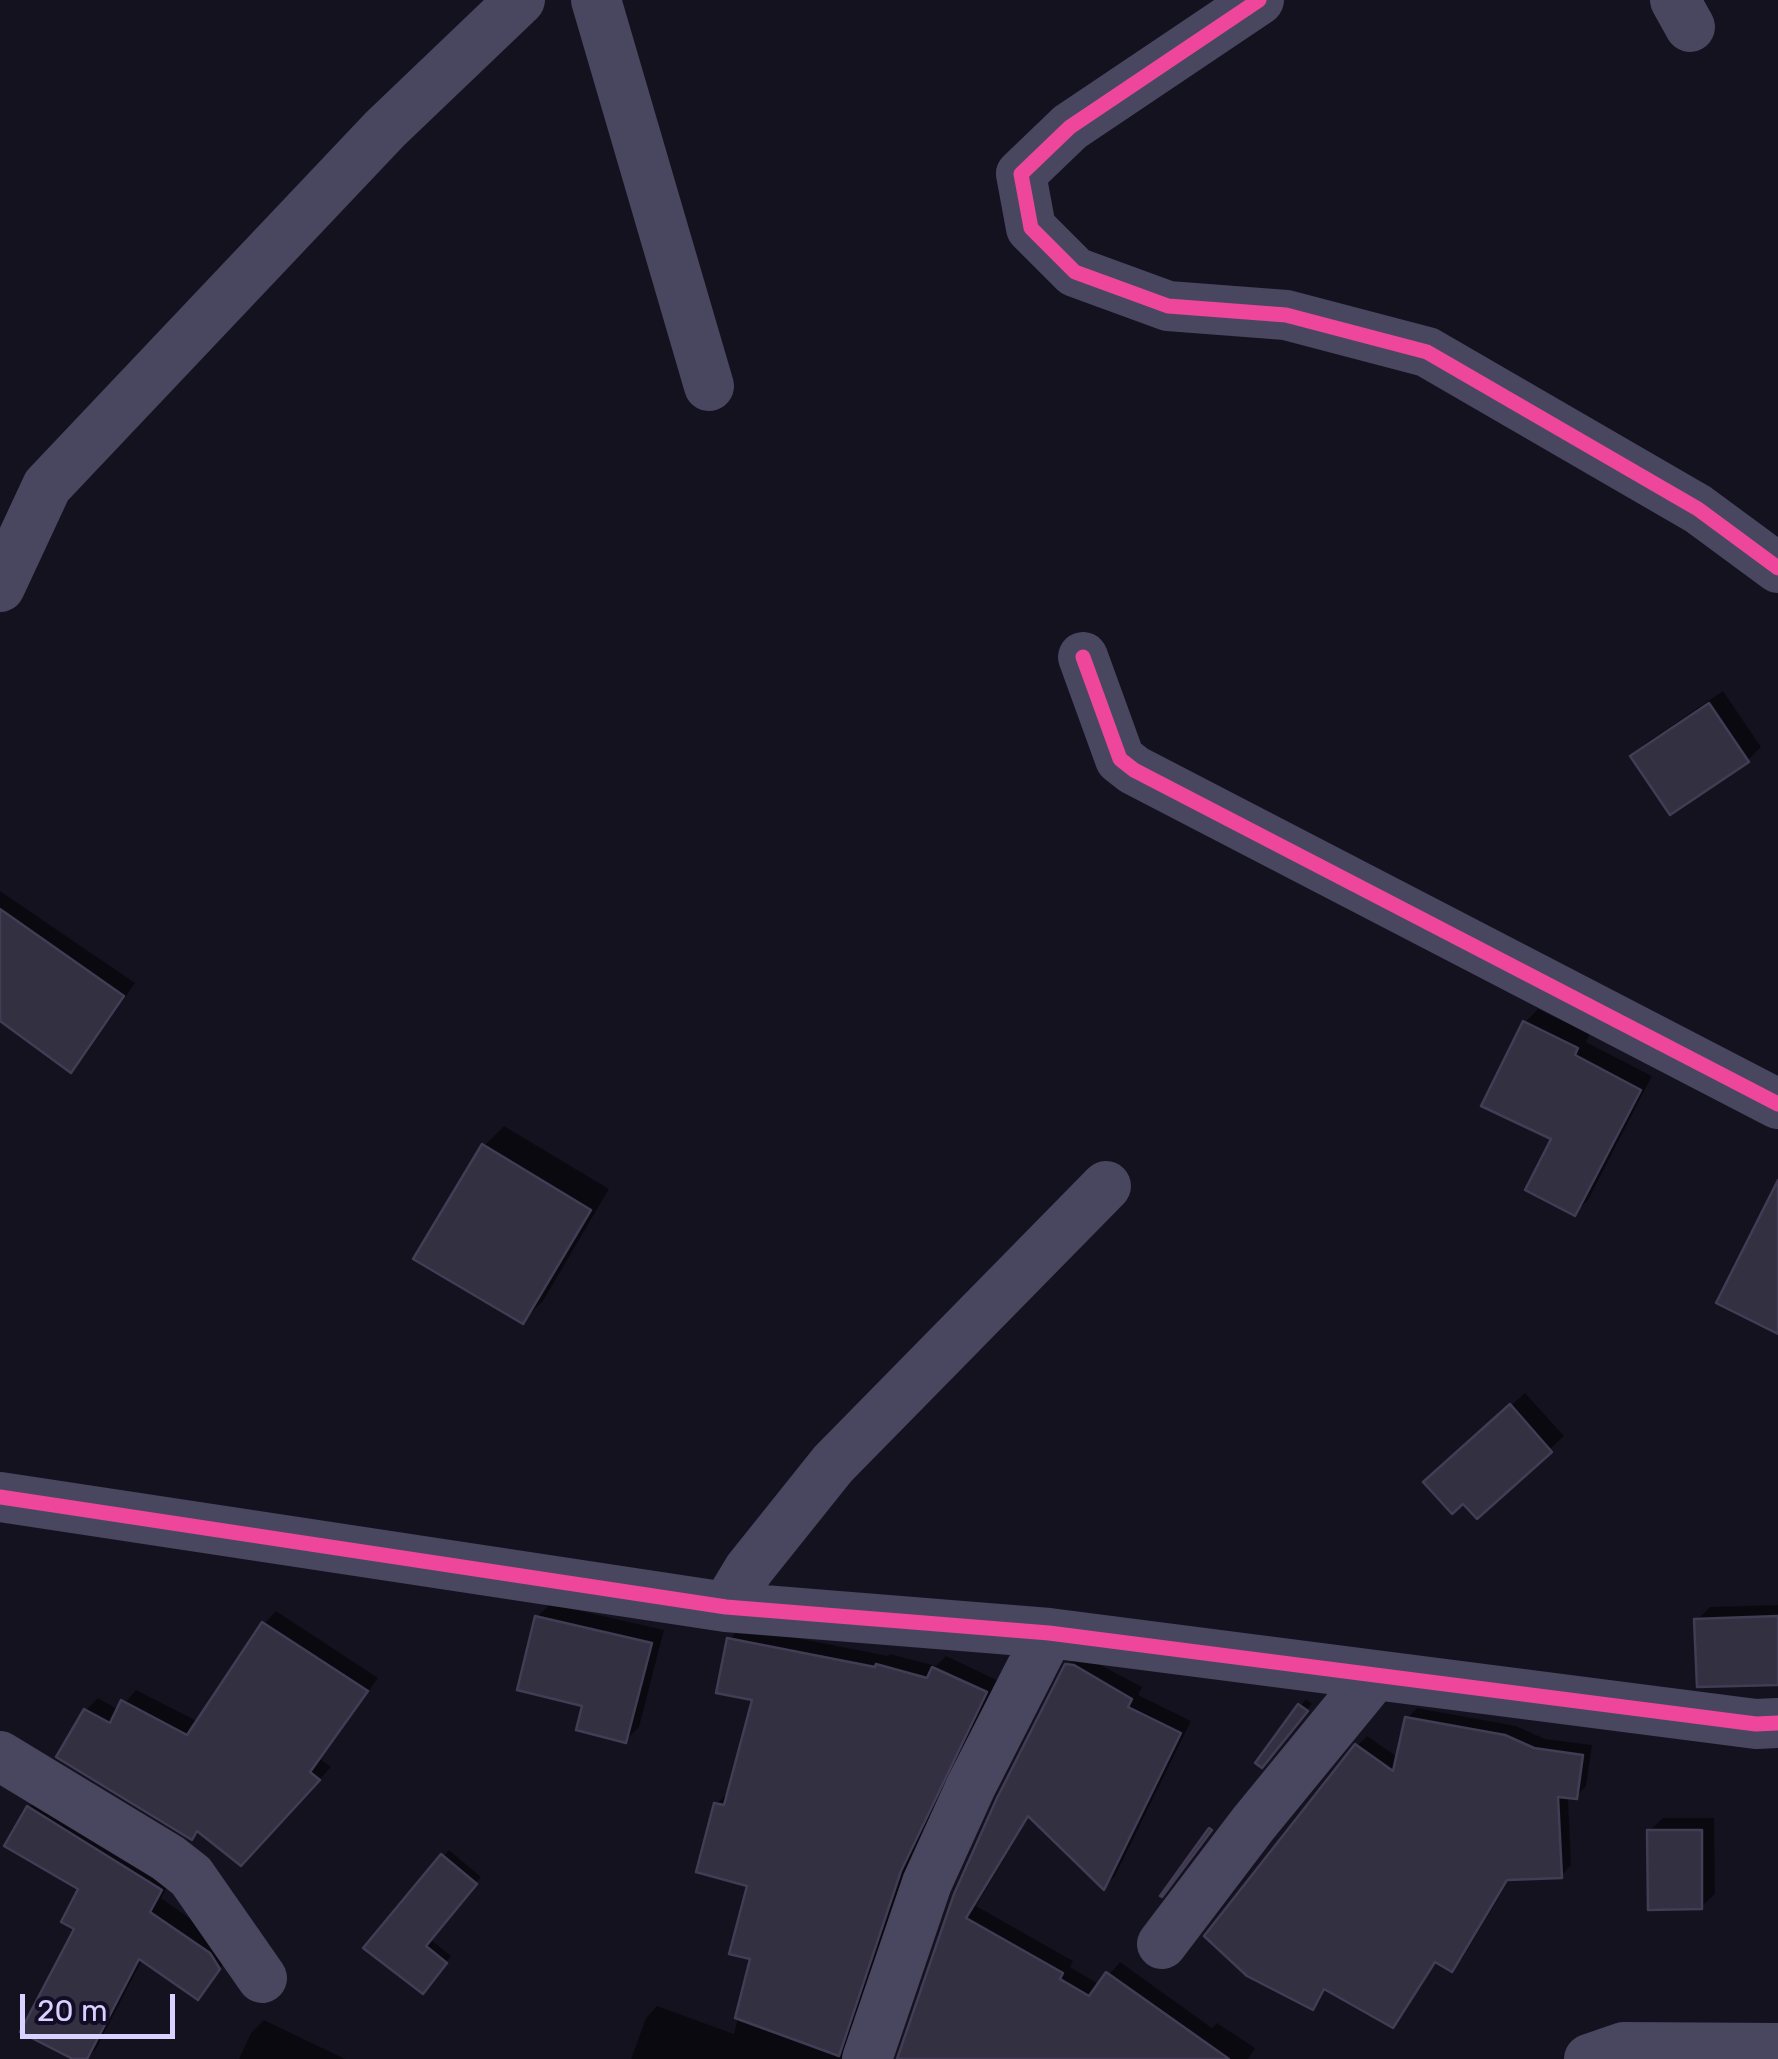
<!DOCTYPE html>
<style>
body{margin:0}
#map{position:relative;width:1778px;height:2059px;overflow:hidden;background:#15121f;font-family:Rubik,sans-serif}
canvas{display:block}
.scale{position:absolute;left:20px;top:1994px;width:155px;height:45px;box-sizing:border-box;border:5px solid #d9d1ff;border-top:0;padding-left:12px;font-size:30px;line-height:35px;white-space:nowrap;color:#d9d1ff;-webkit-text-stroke:8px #120c25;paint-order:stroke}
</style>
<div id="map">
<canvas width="1778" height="2059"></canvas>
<div class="scale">20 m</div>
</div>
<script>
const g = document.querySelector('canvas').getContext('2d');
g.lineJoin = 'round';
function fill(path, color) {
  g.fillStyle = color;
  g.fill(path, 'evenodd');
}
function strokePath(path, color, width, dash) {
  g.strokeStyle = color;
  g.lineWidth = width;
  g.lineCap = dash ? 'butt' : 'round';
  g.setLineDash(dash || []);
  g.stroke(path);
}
fill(new Path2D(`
 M 1723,691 L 1761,747 L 1748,760 L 1633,756 L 1646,743 Z
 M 0,891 L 135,983 L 84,1057 L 71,1069 L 0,1018 Z
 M 1538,1009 L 1590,1034 L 1586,1042 L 1652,1076 L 1588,1200 L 1575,1213 L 1525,1022 Z
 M 504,1126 L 609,1189 L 543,1301 L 523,1321 L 484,1146 Z
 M 1525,1393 L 1564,1436 L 1477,1516 L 1440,1469 Z
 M 550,1604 L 664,1630 L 639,1727 L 626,1740 L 585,1704 L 537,1617 Z
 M 1778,1605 L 1778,1682 L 1697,1620 L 1710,1607 Z
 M 276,1611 L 378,1678 L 320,1759 L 331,1767 L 253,1851 L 86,1710 L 98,1698 L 119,1710 L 136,1690 L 199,1722 L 264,1624 Z
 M 741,1627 L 888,1656 L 890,1654 L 936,1666 L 946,1656 L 997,1680 L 912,1857 L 853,2059 L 631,2059 L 646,2018 L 657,2006 L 734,2034 L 753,1957 L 750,1884 L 717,1804 L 728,1792 L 755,1698 L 730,1639 Z
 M 1080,1654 L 1142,1687 L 1138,1695 L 1191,1721 L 1115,1876 L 1104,1887 L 1030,1815 L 976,1906 L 1073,1961 L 1070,1967 L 1100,1985 L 1120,1962 L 1212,2028 L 1217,2023 L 1255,2048 L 1248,2059 L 900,2059 L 1067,1666 Z
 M 1306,1699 L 1312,1704 L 1268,1758 L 1259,1762 Z
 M 1417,1708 L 1516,1726 L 1545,1739 L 1592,1745 L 1586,1786 L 1576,1797 L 1568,1796 L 1571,1865 L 1561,1876 L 1511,1877 L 1462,1959 L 1452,1969 L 1437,1960 L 1403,2014 L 1393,2025 L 1327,1987 L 1312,2007 L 1357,1746 L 1367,1736 L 1399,1758 L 1407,1718 Z
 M 42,1795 L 173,1877 L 161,1898 L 222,1941 L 231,1954 L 198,1997 L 143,1958 L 96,2049 L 86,2059 L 78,2059 L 77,1928 L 82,1888 L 29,1808 Z
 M 1663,1818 L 1714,1818 L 1715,1894 L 1701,1907 L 1649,1831 Z
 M 449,1850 L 481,1877 L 430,1939 L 451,1956 L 429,1984 L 367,1947 Z
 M 264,2020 L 345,2059 L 239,2059 L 251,2033 Z`), '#0007');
const building = new Path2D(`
 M 1709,703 L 1749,762 L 1670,815 L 1630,756 Z
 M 0,909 L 124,996 L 71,1073 L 0,1021 Z
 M 1523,1021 L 1578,1048 L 1575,1055 L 1641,1090 L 1575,1216 L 1525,1190 L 1551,1139 L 1481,1106 Z
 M 482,1144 L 591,1210 L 523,1324 L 413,1259 Z
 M 1778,1180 L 1778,1334 L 1716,1303 Z
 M 1510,1404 L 1552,1452 L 1477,1519 L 1463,1504 L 1452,1514 L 1423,1482 Z
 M 535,1616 L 652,1643 L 626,1743 L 576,1730 L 582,1706 L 517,1690 Z
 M 1778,1616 L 1778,1685 L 1697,1687 L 1694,1619 Z
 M 262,1622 L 368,1691 L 310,1772 L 320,1780 L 241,1866 L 197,1831 L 192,1840 L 56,1757 L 84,1709 L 110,1723 L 121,1700 L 187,1735 Z
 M 727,1638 L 875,1667 L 876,1664 L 927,1678 L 932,1667 L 987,1692 L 901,1871 L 839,2056 L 735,2018 L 750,1959 L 729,1954 L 747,1886 L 696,1872 L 714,1803 L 724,1805 L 752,1700 L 716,1693 Z
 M 1065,1664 L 1074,1665 L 1132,1699 L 1128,1707 L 1181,1733 L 1104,1890 L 1028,1816 L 966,1918 L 1063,1973 L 1060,1979 L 1089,1996 L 1106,1972 L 1229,2059 L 897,2059 L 954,1894 L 997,1798 Z
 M 1298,1704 L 1308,1711 L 1262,1768 L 1255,1763 Z
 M 1405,1717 L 1505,1735 L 1534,1748 L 1583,1755 L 1577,1799 L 1558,1797 L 1562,1878 L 1507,1880 L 1452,1972 L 1435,1962 L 1393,2028 L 1324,1989 L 1313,2010 L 1247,1976 L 1204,1936 L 1355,1744 L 1393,1771 Z
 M 27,1806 L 162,1890 L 150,1912 L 210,1953 L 220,1969 L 198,2000 L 139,1959 L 87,2059 L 73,2059 L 20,2032 L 74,1929 L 61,1922 L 78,1889 L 4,1846 Z
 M 1209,1828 L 1212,1830 L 1162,1897 L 1160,1896 Z
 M 1647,1830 L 1702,1830 L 1702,1909 L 1648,1910 Z
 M 441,1854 L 477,1884 L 426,1946 L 447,1963 L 423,1994 L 363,1948 Z`);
fill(building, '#333042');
strokePath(building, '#423c54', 2.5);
strokePath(new Path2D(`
 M 596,0 L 709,386
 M 1259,0 L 1070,127 L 1021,174 L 1031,228 L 1075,272 L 1168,306 L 1286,315 L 1427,352 L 1698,509 L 1778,568
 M 1675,0 L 1690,27
 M 0,587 L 47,486 L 385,129 L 520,0
 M 1083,657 L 1120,759 L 1134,770 L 1778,1104
 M 0,1497 L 726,1607 L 1049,1633 L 1756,1724 L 1778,1723
 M 726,1607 L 749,1569 L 833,1464 L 1106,1186
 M 0,1756 L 168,1858 L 191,1876 L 262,1978
 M 1162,1944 L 1253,1824 L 1375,1675
 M 867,2059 L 927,1883 L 971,1786 L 1049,1633
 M 1589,2059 L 1624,2047 L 1778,2048`), '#494660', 50);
strokePath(new Path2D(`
 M 1259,0 L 1070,127 L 1021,174 L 1031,228 L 1075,272 L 1168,306 L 1286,315 L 1427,352 L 1698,509 L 1778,568
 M 1083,657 L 1120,759 L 1134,770 L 1778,1104
 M 0,1497 L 726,1607 L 1049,1633 L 1756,1724 L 1778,1723`), '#ed469a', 15);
</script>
